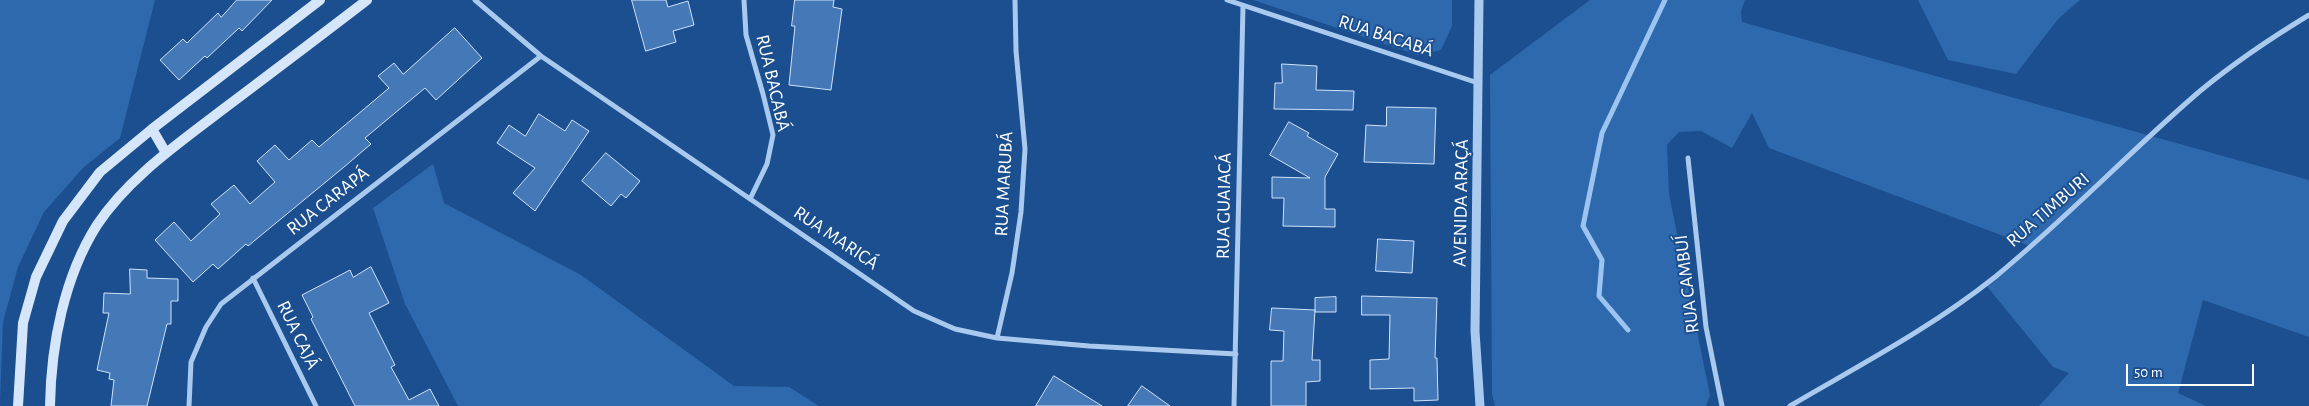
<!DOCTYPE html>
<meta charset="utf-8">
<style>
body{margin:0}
#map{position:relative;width:2309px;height:406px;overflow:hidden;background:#1b4f8f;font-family:"Alegreya Sans",sans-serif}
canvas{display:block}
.scale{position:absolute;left:2126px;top:364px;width:128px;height:22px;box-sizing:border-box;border:2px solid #fff;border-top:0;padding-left:6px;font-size:15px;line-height:18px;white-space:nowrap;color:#fff;-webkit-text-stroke:4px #1b4f8f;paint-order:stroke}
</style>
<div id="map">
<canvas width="2309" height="406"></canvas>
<div class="scale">50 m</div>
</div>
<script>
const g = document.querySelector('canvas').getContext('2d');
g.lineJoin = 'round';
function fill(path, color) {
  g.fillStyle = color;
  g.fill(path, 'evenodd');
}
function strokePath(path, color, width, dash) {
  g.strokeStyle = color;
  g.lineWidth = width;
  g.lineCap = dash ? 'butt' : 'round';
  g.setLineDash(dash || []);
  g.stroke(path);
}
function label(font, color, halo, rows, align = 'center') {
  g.font = font + ' "Alegreya Sans",sans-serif';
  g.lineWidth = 4;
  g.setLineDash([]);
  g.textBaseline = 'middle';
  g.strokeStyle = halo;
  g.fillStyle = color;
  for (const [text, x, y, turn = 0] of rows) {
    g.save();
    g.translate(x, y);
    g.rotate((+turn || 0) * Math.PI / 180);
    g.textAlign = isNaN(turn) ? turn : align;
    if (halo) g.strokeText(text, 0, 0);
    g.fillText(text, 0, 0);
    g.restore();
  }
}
fill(new Path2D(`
 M 0,0 L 155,0 L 120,138 L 83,168 L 44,212 L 18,267 L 3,322 L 0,400 Z
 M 1253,0 L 1452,0 L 1452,26 L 1441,50 L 1418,55 Z
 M 1590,0 L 1745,0 L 1741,11 L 1742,22 L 2309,180 L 2309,337 L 2203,300 L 2178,393 L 2206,406 L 2039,406 L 2069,373 L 2053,367 L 1985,284 L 2030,246 L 1769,148 L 1752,113 L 1732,148 L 1701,131 L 1679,132 L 1667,145 L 1669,194 L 1710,395 L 1706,406 L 1495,406 L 1492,394 L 1490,75 Z
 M 1918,0 L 2080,0 L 2058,19 L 2016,74 L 1948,60 Z
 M 433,164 L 444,203 L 581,275 L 734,386 L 789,387 L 819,406 L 458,406 L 405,304 L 373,208 Z`), '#2e69ad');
strokePath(new Path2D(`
 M 1628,330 L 1599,296 L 1602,260 L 1583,226 L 1602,133 L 1665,0`), '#9cc4f0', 5);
const building = new Path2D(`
 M 237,0 L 272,0 L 242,31 L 239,28 L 207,58 L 205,56 L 179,80 L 160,60 L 183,39 L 187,43 L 218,13 L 221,17 Z
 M 632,0 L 666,0 L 668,7 L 688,1 L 694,25 L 673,31 L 676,42 L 646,51 Z
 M 795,0 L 834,0 L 833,7 L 842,9 L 831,90 L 789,85 L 795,26 L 792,26 Z
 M 455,28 L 482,58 L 436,100 L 425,88 L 365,138 L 371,144 L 344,167 L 248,246 L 246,244 L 218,269 L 213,264 L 193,282 L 155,240 L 174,222 L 191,241 L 220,214 L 211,204 L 234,185 L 250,204 L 275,182 L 257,161 L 275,145 L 289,160 L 312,140 L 319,147 L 389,88 L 378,76 L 394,63 L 403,74 Z
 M 1282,64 L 1317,66 L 1316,90 L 1354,91 L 1353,110 L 1274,109 L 1275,83 L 1282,83 Z
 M 1387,107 L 1436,108 L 1434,164 L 1364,162 L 1366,125 L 1386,126 Z
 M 539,114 L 565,131 L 572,120 L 589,131 L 535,211 L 513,193 L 535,168 L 497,143 L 509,125 L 525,136 Z
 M 1289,122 L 1309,133 L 1307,136 L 1338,154 L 1325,177 L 1325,209 L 1335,209 L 1335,227 L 1283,226 L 1284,198 L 1272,198 L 1272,177 L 1310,178 L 1270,155 Z
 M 606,153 L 640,181 L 626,198 L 621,194 L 611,206 L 582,181 Z
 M 1378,239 L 1414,241 L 1412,273 L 1376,271 Z
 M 371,267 L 389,303 L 369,313 L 395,365 L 391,367 L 409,400 L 430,389 L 439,406 L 355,406 L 311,319 L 313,317 L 302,295 L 350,270 L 353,277 Z
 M 130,269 L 147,270 L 147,278 L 178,279 L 178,301 L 171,301 L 171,324 L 167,324 L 147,406 L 111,406 L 114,380 L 109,379 L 110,373 L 97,370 L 109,313 L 103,313 L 104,293 L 130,294 Z
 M 1362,296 L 1437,298 L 1435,358 L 1437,358 L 1438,400 L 1414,401 L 1414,388 L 1370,389 L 1370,360 L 1389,359 L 1390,315 L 1362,315 Z
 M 1336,297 L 1336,312 L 1315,312 L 1315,298 Z
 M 1272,308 L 1315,310 L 1312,360 L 1320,360 L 1320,381 L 1306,382 L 1306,406 L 1271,406 L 1271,361 L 1283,361 L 1284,331 L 1270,330 Z
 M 1054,376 L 1102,406 L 1036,406 Z
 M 1142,386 L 1170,406 L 1128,406 Z`);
fill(building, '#4478b7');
strokePath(building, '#cfe3fa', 1);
strokePath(new Path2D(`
 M 475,0 L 541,56 L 914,311 L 955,329 L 997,338 L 1089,346 L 1236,354
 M 744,0 L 746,35 L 763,94 L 773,135 L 767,164 L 750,199
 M 1227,0 L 1478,83
 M 1688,158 L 1706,327 L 1722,406
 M 253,278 L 316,406
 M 997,338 L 1012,273 L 1021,212 L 1025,149 L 1016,51 L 1015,0
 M 189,406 L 191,362 L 206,327 L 221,304 L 541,56
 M 1234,406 L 1243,6
 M 1790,406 C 1860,365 1931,328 1995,277 C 2067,218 2130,151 2200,91 C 2234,63 2271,38 2309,15`), '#a9c9ee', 5);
strokePath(new Path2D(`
 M 1479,0 L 1475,331 L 1480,406`), '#a9c9ee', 9);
strokePath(new Path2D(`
 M 152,129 L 166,153
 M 18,406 L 23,323 L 36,277 L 63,221 L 100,172 L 152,129 L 320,0
 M 50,406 C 51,345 64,277 97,225 C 128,178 178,144 222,110 C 271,73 319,37 367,0`), '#d6e6fa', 10);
label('19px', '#fff', '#1b4f8f', [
 ["RUA BACABÁ",1386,36,18],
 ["RUA BACABÁ",773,83,77],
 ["RUA MARUBÁ",1004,184,-87],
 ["RUA CARAPÁ",328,201,-38],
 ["AVENIDA ARAÇÁ",1461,203,-89],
 ["RUA GUAIACÁ",1224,206,-89],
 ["RUA TIMBURI",2048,210,-41],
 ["RUA MARICÁ",836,238,34],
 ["RUA CAMBUÍ",1687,284,-97],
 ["RUA CAJÁ",298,335,64]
]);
</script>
